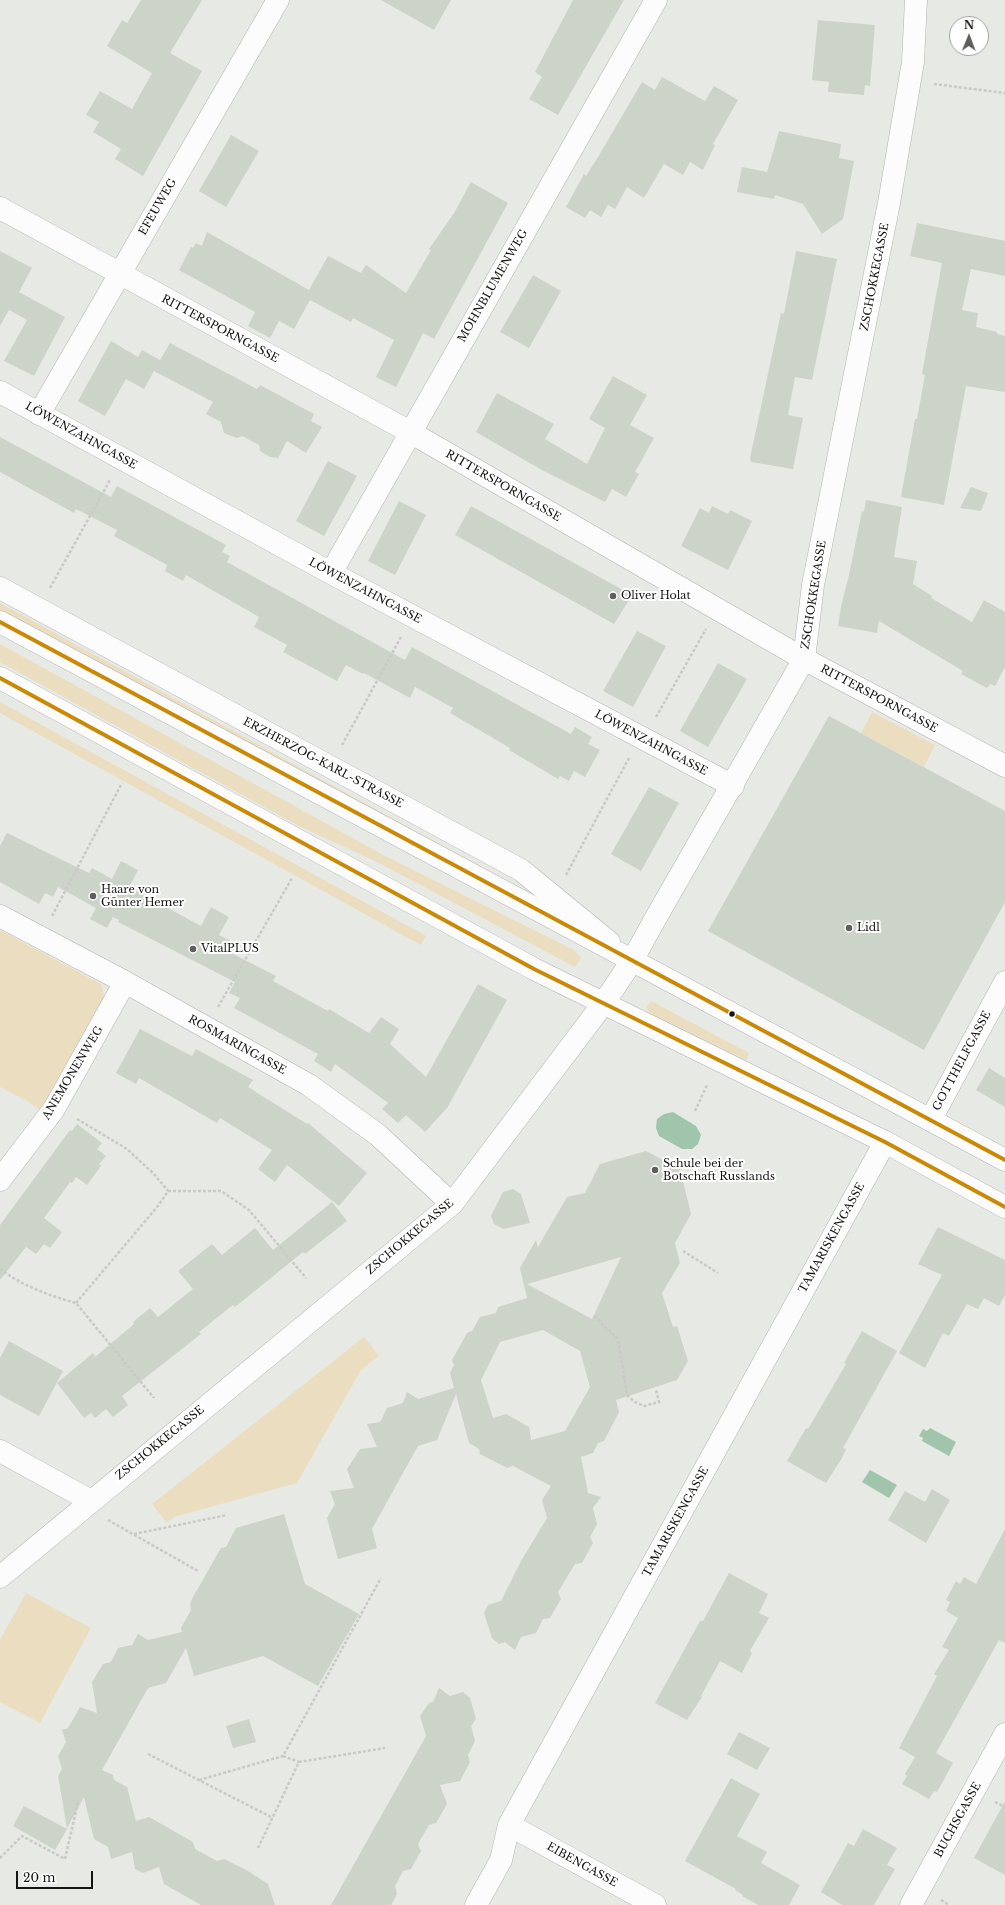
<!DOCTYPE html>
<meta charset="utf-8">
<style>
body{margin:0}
#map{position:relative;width:1005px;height:1905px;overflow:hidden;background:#e7e9e5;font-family:"Libre Baskerville",serif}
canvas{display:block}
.north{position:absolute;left:949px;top:16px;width:40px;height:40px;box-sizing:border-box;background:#fff;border:1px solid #a1a1a1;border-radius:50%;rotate:1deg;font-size:11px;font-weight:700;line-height:16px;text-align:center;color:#151513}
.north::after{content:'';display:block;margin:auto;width:14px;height:18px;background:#5e5f5c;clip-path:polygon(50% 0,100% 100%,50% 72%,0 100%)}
.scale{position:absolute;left:16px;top:1871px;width:77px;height:18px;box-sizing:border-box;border:2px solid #151513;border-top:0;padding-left:5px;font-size:12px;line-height:14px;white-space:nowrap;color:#151513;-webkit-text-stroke:3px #fff;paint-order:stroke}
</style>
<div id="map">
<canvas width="1005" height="1905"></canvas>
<div class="north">N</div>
<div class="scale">20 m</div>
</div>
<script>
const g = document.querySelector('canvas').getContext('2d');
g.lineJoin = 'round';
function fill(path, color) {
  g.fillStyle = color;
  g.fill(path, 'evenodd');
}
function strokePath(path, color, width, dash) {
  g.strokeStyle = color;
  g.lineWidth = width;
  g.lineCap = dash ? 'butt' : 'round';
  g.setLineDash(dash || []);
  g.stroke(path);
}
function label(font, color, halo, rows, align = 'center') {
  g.font = font + ' "Libre Baskerville",serif';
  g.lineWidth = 4;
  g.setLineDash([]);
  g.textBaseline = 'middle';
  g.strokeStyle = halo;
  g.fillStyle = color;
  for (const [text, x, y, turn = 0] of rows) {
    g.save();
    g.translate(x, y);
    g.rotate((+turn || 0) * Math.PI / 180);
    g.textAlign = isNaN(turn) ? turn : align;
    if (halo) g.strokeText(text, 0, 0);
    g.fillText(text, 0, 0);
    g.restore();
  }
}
fill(new Path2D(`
 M 0,603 L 523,890 L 0,616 Z
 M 0,644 L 387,857 L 574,950 L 581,958 L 575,967 L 379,863 L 297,825 L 0,662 Z
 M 0,702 L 426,936 L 421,945 L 0,713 Z
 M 872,712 L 935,745 L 924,767 L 861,733 Z
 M 0,930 L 101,984 L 106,1002 L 55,1095 L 40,1110 L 29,1102 L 0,1087 Z
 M 651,1001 L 749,1053 L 746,1060 L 653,1016 L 646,1008 Z
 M 364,1337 L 379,1356 L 361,1370 L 297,1483 L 174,1517 L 167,1523 L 152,1504 Z
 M 26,1593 L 91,1628 L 40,1723 L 0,1702 L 0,1640 Z`), '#ebddc0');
fill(new Path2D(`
 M 673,1112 L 696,1126 L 701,1135 L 698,1144 L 692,1149 L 682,1149 L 659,1136 L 656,1128 L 657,1119 L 664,1114 Z
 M 930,1428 L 956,1442 L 949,1456 L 922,1441 L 923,1438 L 919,1436 L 923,1429 L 927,1431 Z
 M 870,1470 L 897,1485 L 889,1498 L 862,1482 Z`), '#a0c5ac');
fill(new Path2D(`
 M 141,0 L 202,0 L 170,53 L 202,71 L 143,176 L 115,159 L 121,149 L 93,132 L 99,122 L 86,115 L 100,91 L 132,109 L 152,73 L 107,46 L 122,20 L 127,23 Z
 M 381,0 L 451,0 L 434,30 Z
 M 573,0 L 624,0 L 558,115 L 529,99 L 542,77 L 535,72 Z
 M 818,20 L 875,25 L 870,86 L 865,85 L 864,95 L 828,92 L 829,82 L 812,80 Z
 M 662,77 L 705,101 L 714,86 L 738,100 L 713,144 L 715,145 L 703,170 L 690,162 L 683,175 L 664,164 L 644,198 L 627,187 L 615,209 L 608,205 L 601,217 L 590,210 L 585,218 L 566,207 L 584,174 L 586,176 L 598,157 L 642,82 L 655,90 Z
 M 779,131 L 841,144 L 839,158 L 854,161 L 843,219 L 822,234 L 803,204 L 775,195 L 774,199 L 737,192 L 742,167 L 767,172 Z
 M 231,135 L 259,151 L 226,207 L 199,191 Z
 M 471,182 L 508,203 L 434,339 L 423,333 L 396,387 L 376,377 L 394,340 L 353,318 L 351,322 L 310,300 L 294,329 L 279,321 L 270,338 L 248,326 L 255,312 L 179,270 L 191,247 L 193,248 L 196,243 L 202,246 L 207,232 L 309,290 L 328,256 L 361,273 L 366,265 L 406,293 L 431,250 L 429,249 L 454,213 Z
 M 917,223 L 1005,241 L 1005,276 L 971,269 L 962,310 L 978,313 L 976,327 L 997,332 L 997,334 L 1005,336 L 1005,392 L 966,386 L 944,505 L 901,497 L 915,419 L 917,419 L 925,375 L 922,374 L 942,263 L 910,256 Z
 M 0,251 L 32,268 L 19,292 L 65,317 L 34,376 L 4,361 L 27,320 L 9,310 L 0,326 Z
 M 796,251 L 837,259 L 812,380 L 795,377 L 788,415 L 803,418 L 793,469 L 751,462 L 750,458 L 781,313 L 784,314 Z
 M 533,275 L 561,291 L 529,348 L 500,332 Z
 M 111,341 L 138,357 L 142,350 L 160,360 L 170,343 L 257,389 L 260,385 L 314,414 L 311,421 L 322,427 L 306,453 L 287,441 L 278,458 L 270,457 L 260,451 L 259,445 L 242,436 L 237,438 L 224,433 L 221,422 L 206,414 L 213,402 L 154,371 L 144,389 L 126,379 L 105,416 L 78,401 Z
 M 613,376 L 647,395 L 630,425 L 654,438 L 635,472 L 639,474 L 626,497 L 612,489 L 605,502 L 540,469 L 476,432 L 497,393 L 554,424 L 545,439 L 587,464 L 605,428 L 589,419 Z
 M 0,437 L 111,497 L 117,486 L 226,545 L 222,552 L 230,556 L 227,562 L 405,660 L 412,647 L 571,734 L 575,727 L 592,737 L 588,744 L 600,750 L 585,777 L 574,771 L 569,781 L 560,776 L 558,779 L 509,750 L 510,748 L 450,713 L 453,708 L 415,687 L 410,698 L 364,673 L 363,674 L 346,665 L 337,681 L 283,652 L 287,645 L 254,627 L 259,617 L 186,575 L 183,581 L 165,571 L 167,565 L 114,536 L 117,530 L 76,509 L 74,513 L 0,472 Z
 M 328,461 L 357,476 L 324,536 L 296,521 Z
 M 971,487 L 988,493 L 981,511 L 960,508 Z
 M 866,500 L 902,507 L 894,557 L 917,561 L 913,584 L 932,596 L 931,598 L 972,622 L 984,600 L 1005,612 L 1005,667 L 995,686 L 990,684 L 987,688 L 961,674 L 963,671 L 879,621 L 877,633 L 838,626 L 841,607 L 849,575 L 862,511 L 864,512 Z
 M 399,501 L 426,515 L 395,575 L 368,561 Z
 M 471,506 L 632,595 L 614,624 L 455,535 Z
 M 712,506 L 728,514 L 730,510 L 752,521 L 728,570 L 681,546 L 700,508 L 709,513 Z
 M 637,631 L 666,646 L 633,707 L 603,691 Z
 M 718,663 L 747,679 L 708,747 L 680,731 Z
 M 829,716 L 1005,811 L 1005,902 L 924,1050 L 708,931 Z
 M 649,787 L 679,803 L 641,871 L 611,854 Z
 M 7,833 L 89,873 L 92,868 L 112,879 L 121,861 L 138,870 L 129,887 L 201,926 L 211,907 L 229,917 L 219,935 L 238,945 L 233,954 L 276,976 L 273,981 L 328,1011 L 329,1009 L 369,1033 L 381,1017 L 399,1029 L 390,1044 L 426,1077 L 478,984 L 507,1000 L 447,1108 L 425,1132 L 406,1115 L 398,1123 L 382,1109 L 388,1103 L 335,1064 L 331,1072 L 314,1061 L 318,1054 L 234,1008 L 240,998 L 229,993 L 235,982 L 118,922 L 119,920 L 113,917 L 107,928 L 90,919 L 96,908 L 58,887 L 53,897 L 45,893 L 39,904 L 0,882 L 0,846 Z
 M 140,1029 L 192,1056 L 196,1049 L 253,1080 L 248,1087 L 307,1124 L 308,1123 L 367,1173 L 339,1206 L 287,1165 L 275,1182 L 258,1169 L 272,1150 L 220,1118 L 217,1123 L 139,1078 L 136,1084 L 116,1073 Z
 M 989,1068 L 1005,1078 L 1005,1107 L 976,1090 Z
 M 77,1124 L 102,1143 L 97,1149 L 106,1156 L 99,1164 L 101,1166 L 87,1185 L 76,1177 L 72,1183 L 70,1182 L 44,1218 L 62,1232 L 50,1248 L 44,1244 L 36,1254 L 26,1247 L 0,1280 L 0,1225 L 70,1130 L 72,1131 Z
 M 646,1151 L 680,1169 L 691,1214 L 675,1243 L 680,1263 L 662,1293 L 673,1327 L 677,1326 L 688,1361 L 677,1380 L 616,1400 L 619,1412 L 604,1441 L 598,1443 L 593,1453 L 581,1457 L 588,1493 L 601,1497 L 593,1508 L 597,1524 L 590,1537 L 593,1543 L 582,1563 L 575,1564 L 558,1592 L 561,1599 L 550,1618 L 543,1619 L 536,1633 L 521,1637 L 515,1650 L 505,1642 L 499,1644 L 492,1638 L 484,1613 L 488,1605 L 501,1601 L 521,1561 L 547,1518 L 542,1500 L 551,1486 L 513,1466 L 507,1468 L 480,1454 L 479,1449 L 469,1443 L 456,1394 L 437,1440 L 418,1446 L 372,1529 L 377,1548 L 338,1559 L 327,1518 L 335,1504 L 330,1491 L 354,1488 L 347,1469 L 360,1449 L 377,1447 L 367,1424 L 380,1422 L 387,1408 L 403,1403 L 407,1392 L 418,1399 L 454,1388 L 450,1373 L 454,1365 L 452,1360 L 467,1333 L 472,1331 L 480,1317 L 496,1313 L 498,1307 L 527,1298 L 520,1268 L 536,1240 L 538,1247 L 567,1197 L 585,1193 L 600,1164 ZM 621,1257 L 592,1319 L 527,1284 ZM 543,1330 L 580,1351 L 590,1387 L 565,1431 L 531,1440 L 529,1427 L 506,1414 L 493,1418 L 481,1380 L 500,1342 Z
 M 513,1189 L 521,1194 L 530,1223 L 503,1229 L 494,1224 L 491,1216 L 503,1192 Z
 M 332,1202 L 347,1221 L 305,1254 L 303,1252 L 235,1307 L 233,1305 L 199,1332 L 201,1334 L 122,1396 L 128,1405 L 113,1417 L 106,1409 L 95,1418 L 91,1413 L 84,1418 L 57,1383 L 93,1353 L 95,1357 L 134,1324 L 133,1322 L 150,1308 L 158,1317 L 193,1289 L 178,1271 L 212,1244 L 222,1255 L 255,1228 L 273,1250 Z
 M 938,1227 L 1005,1260 L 1005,1295 L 999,1306 L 984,1298 L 978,1309 L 967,1304 L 949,1336 L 943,1333 L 925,1368 L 899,1353 L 942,1275 L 918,1264 Z
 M 862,1331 L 897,1351 L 843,1448 L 846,1449 L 842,1458 L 826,1483 L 787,1461 L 806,1428 L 808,1429 L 846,1364 L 844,1363 Z
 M 9,1341 L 63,1371 L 39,1416 L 0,1395 L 0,1358 Z
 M 932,1489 L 950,1500 L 926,1543 L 888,1520 L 905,1491 L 925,1502 Z
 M 284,1514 L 305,1584 L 359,1614 L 318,1686 L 263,1656 L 194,1676 L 186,1648 L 166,1683 L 148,1688 L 102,1770 L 113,1775 L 114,1780 L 127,1787 L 136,1821 L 149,1817 L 193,1842 L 195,1849 L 217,1861 L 224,1859 L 248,1871 L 268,1884 L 275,1905 L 201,1905 L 164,1884 L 159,1867 L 143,1873 L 135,1869 L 132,1852 L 111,1859 L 108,1847 L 94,1839 L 84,1797 L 67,1828 L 58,1776 L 62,1769 L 58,1756 L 66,1742 L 62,1730 L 68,1728 L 80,1707 L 97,1713 L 92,1682 L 103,1664 L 111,1662 L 118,1648 L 132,1645 L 138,1634 L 148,1640 L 182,1632 L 181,1628 L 191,1610 L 190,1604 L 193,1597 L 221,1548 L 226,1547 L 236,1528 Z
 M 1005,1529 L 1005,1643 L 999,1640 L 936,1753 L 953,1763 L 937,1792 L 934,1791 L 929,1799 L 902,1784 L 907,1776 L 905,1774 L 915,1757 L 899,1748 L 937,1676 L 934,1674 L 949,1650 L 942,1647 L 958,1618 L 946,1611 L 950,1602 L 946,1600 L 956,1581 L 960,1584 L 964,1577 L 976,1584 Z
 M 729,1573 L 768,1594 L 759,1613 L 769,1618 L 750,1651 L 752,1653 L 742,1673 L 720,1661 L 701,1696 L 702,1697 L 687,1720 L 655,1703 L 700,1621 L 703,1621 Z
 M 439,1688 L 450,1696 L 463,1692 L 470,1698 L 476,1719 L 471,1726 L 475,1741 L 468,1755 L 470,1762 L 460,1781 L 440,1785 L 447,1804 L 436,1823 L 429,1825 L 418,1844 L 421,1851 L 411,1869 L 403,1871 L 395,1886 L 397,1894 L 391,1905 L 331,1905 L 426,1736 L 420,1716 L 429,1703 L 433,1702 Z
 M 249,1719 L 256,1742 L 233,1748 L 226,1726 Z
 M 739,1732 L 770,1748 L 757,1770 L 727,1754 Z
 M 731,1778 L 760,1794 L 737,1836 L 767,1852 L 761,1863 L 800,1885 L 789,1905 L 758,1905 L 742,1896 L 743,1895 L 735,1890 L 736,1889 L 685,1861 Z
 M 1005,1801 L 1005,1875 L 974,1858 Z
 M 24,1806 L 67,1829 L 55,1850 L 13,1826 Z
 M 863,1829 L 897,1848 L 887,1865 L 895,1869 L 874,1905 L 842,1905 L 821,1892 L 848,1843 L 854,1846 Z`), '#ccd3c9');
const minor = new Path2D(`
 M 0,208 L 410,432 L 804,659 L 1005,766
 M 0,392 L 331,573 L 733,786
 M 39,414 L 278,0
 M 331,573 L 656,0
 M 0,588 L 521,870 L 609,942
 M 0,916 L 125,982 L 309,1085 L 378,1135 L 452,1204
 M 931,1119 L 1005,982
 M 0,1180 L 54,1109 L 125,982
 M 0,1451 L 91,1501
 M 0,1577 L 452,1204 L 603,1004 L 632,961 L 654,921 L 804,659 L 813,585 L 889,203 L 913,62 L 916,0
 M 509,1825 L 655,1905
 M 476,1905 L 501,1860 L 509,1825 L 885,1142
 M 911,1905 L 1005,1734`);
const primary = new Path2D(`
 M 0,622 L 1005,1160
 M 0,678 L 534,969 L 885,1142 L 1005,1207`);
strokePath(minor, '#b2b3b0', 23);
strokePath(primary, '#b2b3b0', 23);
strokePath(new Path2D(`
 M 934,84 L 1005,93
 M 50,588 L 110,480
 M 656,717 L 706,629
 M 342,745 L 401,637
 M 566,875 L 629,758
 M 52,916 L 122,783
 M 218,1007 L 292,878
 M 695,1111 L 707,1085
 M 77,1119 L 127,1149 L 153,1173 L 168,1191
 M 683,1251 L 718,1273
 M 0,1269 C 21,1285 50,1296 76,1303 L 154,1398
 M 76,1303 L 158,1206 L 168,1191 L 221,1191 L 249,1210 L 306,1278
 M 594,1316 L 618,1339 L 627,1395 L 635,1402 L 644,1406 L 659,1402 L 656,1390
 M 108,1520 L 198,1571
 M 134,1534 L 227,1515
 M 148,1754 L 273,1818
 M 283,1756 L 299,1762
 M 199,1780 L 283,1756 L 381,1578
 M 995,1802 L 1005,1807
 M 258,1848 L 299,1762 L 385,1748
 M 0,1858 L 22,1836 L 65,1859 L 78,1802
 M 941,1900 L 949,1905`), '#c9c9c8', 2.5, [3, 2]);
strokePath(minor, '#fbfcfb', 22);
strokePath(primary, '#fbfcfb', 22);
strokePath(new Path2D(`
 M 0,622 L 1005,1160
 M 0,678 L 534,969 L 885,1142 L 1005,1207`), '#ca8904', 4);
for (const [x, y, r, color] of [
 [613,596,4,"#5e5f5c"],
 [93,896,4,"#5e5f5c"],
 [849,928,4,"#5e5f5c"],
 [193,949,4,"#5e5f5c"],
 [732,1014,3.5,"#151513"],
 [655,1170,4,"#5e5f5c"]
]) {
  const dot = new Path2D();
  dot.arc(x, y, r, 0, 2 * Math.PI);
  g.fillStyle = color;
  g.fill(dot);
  strokePath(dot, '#fff', 1.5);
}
label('11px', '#151513', '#fff', [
 ["EFEUWEG",158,207,-60],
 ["ZSCHOKKEGASSE",875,277,-79],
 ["MOHNBLUMENWEG",493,286,-60],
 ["RITTERSPORNGASSE",220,329,28],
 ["LÖWENZAHNGASSE",81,436,29],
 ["RITTERSPORNGASSE",503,486,30],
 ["LÖWENZAHNGASSE",365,591,28],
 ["ZSCHOKKEGASSE",814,595,-81],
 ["RITTERSPORNGASSE",879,699,28],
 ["LÖWENZAHNGASSE",651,743,28],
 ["ERZHERZOG-KARL-STRASSE",323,763,28],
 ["ROSMARINGASSE",237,1045,29],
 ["GOTTHELFGASSE",962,1061,-62],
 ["ANEMONENWEG",73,1073,-59],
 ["ZSCHOKKEGASSE",410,1237,-40],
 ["TAMARISKENGASSE",832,1238,-61],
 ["ZSCHOKKEGASSE",160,1443,-39],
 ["TAMARISKENGASSE",676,1522,-61],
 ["BUCHSGASSE",958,1820,-61],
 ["EIBENGASSE",582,1865,29]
]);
label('11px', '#151513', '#fff', [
 ["Oliver Holat",621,596],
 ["Haare von",101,890],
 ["Günter Hemer",101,903],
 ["Lidl",857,928],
 ["VitalPLUS",201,949],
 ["Schule bei der",663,1164],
 ["Botschaft Russlands",663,1177]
], 'left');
</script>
